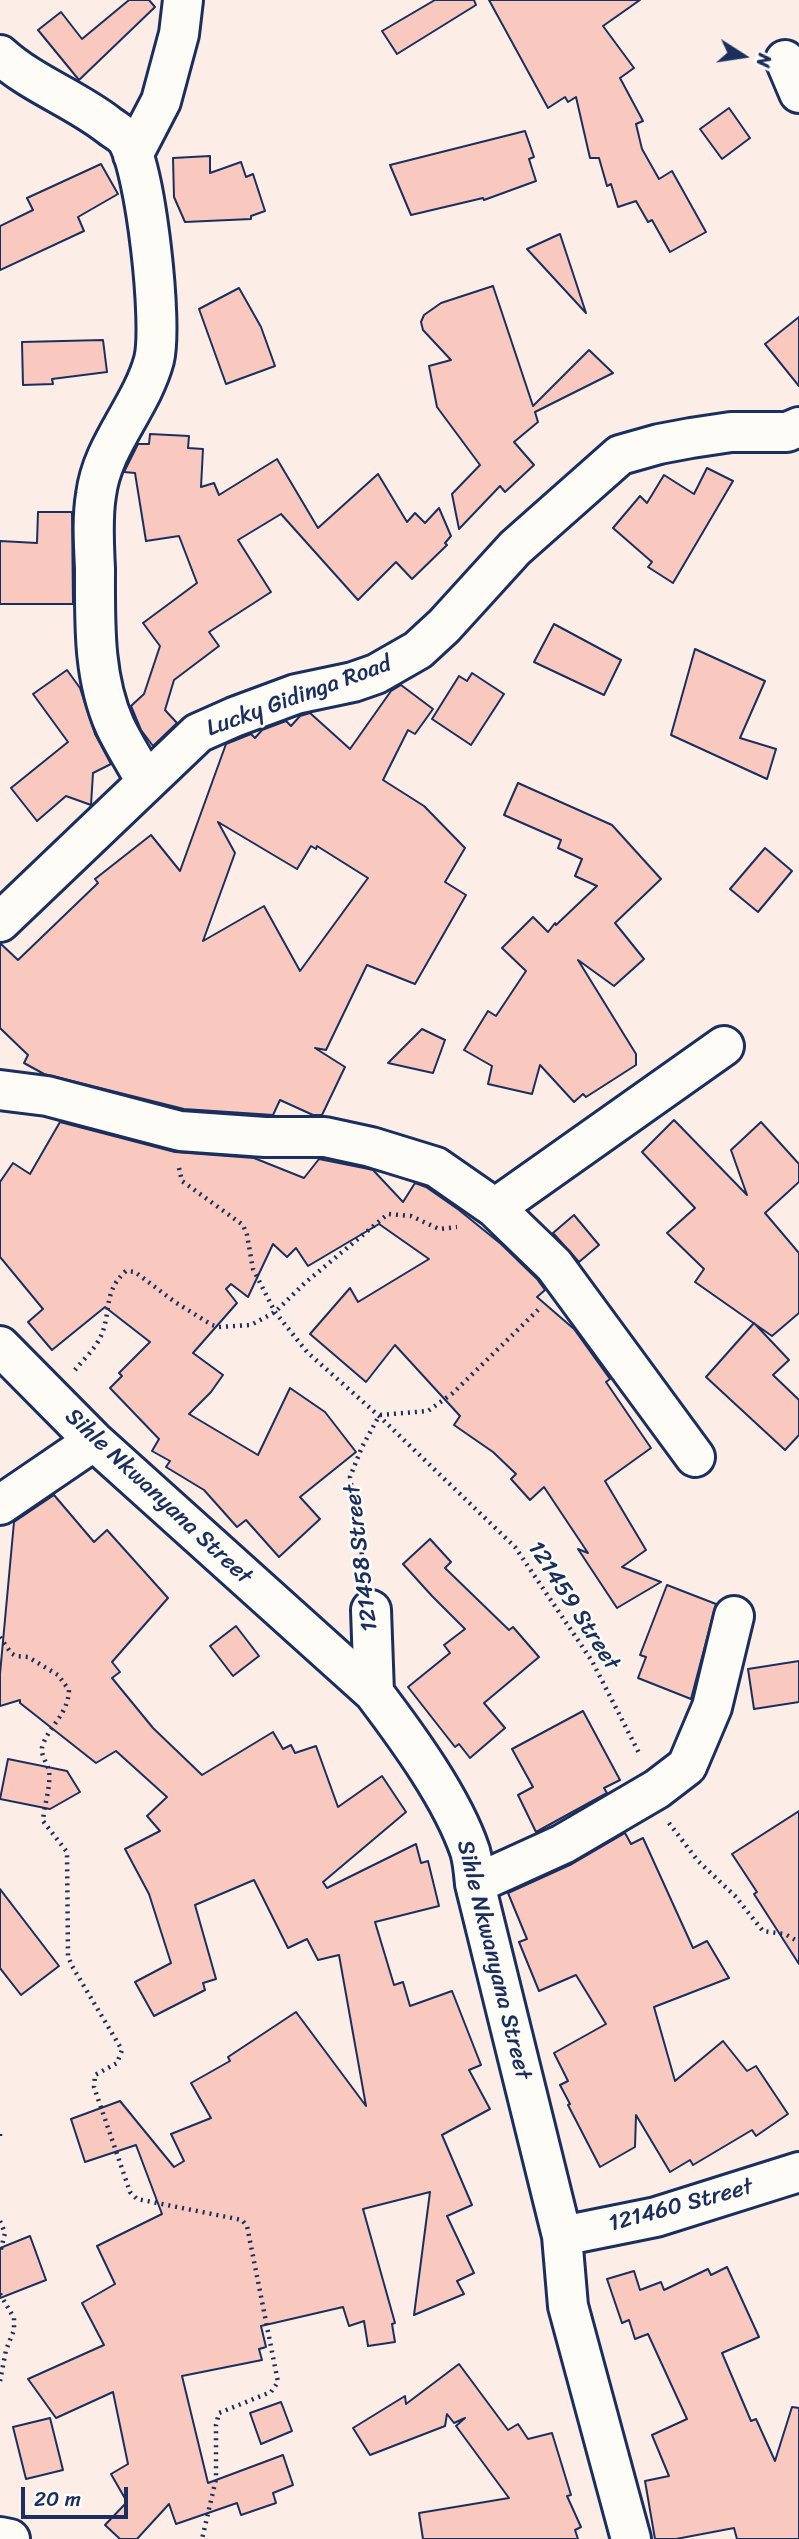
<!DOCTYPE html>
<style>
body{margin:0}
#map{position:relative;width:799px;height:2539px;overflow:hidden;background:#fcede6;font-family:Sriracha,sans-serif}
canvas{display:block}
.north{position:absolute;left:708px;top:21px;width:70px;height:70px;-webkit-text-stroke:5px #fdfcf7;paint-order:stroke;rotate:102deg;font-size:19px;font-weight:700;line-height:28px;text-align:center;color:#1b2f5e}
.north::after{content:'';display:block;margin:auto;width:24px;height:32px;background:#1b2f5e;clip-path:polygon(50% 0,100% 100%,50% 72%,0 100%)}
.scale{position:absolute;left:21px;top:2487px;width:107px;height:32px;box-sizing:border-box;border:4px solid #1b2f5e;border-top:0;padding-left:9px;font-size:21px;line-height:24px;white-space:nowrap;color:#1b2f5e;-webkit-text-stroke:5px #fdfcf7;paint-order:stroke}
</style>
<div id="map">
<canvas width="799" height="2539"></canvas>
<div class="north">N</div>
<div class="scale">20 m</div>
</div>
<script>
const g = document.querySelector('canvas').getContext('2d');
g.lineJoin = 'round';
function fill(path, color) {
  g.fillStyle = color;
  g.fill(path, 'evenodd');
}
function strokePath(path, color, width, dash) {
  g.strokeStyle = color;
  g.lineWidth = width;
  g.lineCap = dash ? 'butt' : 'round';
  g.setLineDash(dash || []);
  g.stroke(path);
}
function label(font, color, halo, rows, align = 'center') {
  g.font = font + ' Sriracha,sans-serif';
  g.lineWidth = 5;
  g.setLineDash([]);
  g.textBaseline = 'middle';
  g.strokeStyle = halo;
  g.fillStyle = color;
  for (const [text, x, y, turn = 0] of rows) {
    g.save();
    g.translate(x, y);
    g.rotate((+turn || 0) * Math.PI / 180);
    g.textAlign = isNaN(turn) ? turn : align;
    if (halo) g.strokeText(text, 0, 0);
    g.fillText(text, 0, 0);
    g.restore();
  }
}
const building = new Path2D(`
 M 129,0 L 149,0 L 155,7 L 79,80 L 38,30 L 61,12 L 82,39 Z
 M 435,0 L 474,0 L 476,5 L 397,54 L 382,31 Z
 M 489,0 L 640,0 L 603,26 L 634,68 L 620,78 L 643,121 L 636,124 L 642,149 L 659,179 L 672,171 L 706,232 L 670,252 L 652,220 L 648,222 L 636,201 L 618,207 L 611,184 L 607,186 L 599,158 L 590,158 L 576,97 L 568,102 L 565,97 L 548,108 Z
 M 729,108 L 750,138 L 722,159 L 700,129 Z
 M 525,131 L 534,157 L 529,159 L 536,181 L 484,200 L 483,198 L 411,215 L 390,165 Z
 M 210,156 L 210,173 L 241,162 L 246,177 L 253,174 L 265,211 L 251,216 L 251,219 L 185,222 L 174,197 L 173,158 Z
 M 101,164 L 118,194 L 78,217 L 84,231 L 0,270 L 0,226 L 33,210 L 27,198 Z
 M 560,234 L 586,313 L 527,249 Z
 M 493,286 L 533,406 L 589,350 L 613,373 L 535,412 L 538,422 L 514,442 L 534,465 L 505,492 L 500,486 L 459,529 L 452,494 L 480,465 L 437,407 L 429,366 L 451,360 L 423,330 L 421,322 L 424,315 L 441,303 Z
 M 239,288 L 261,327 L 275,366 L 226,384 L 199,309 Z
 M 799,317 L 799,386 L 765,344 Z
 M 103,340 L 107,372 L 52,379 L 53,384 L 23,385 L 22,342 Z
 M 150,434 L 189,436 L 188,448 L 203,449 L 201,487 L 214,483 L 219,495 L 277,459 L 318,528 L 378,474 L 407,522 L 415,513 L 425,523 L 439,508 L 451,536 L 445,543 L 447,545 L 412,579 L 396,562 L 358,600 L 281,514 L 238,540 L 271,592 L 209,632 L 219,646 L 174,680 L 165,710 L 177,723 L 153,746 L 141,730 L 131,706 L 144,694 L 160,646 L 143,623 L 197,583 L 179,536 L 146,541 L 135,473 L 124,472 L 138,444 L 149,444 Z
 M 707,468 L 733,481 L 673,583 L 648,567 L 652,562 L 613,528 L 640,496 L 647,503 L 664,475 L 694,494 Z
 M 38,512 L 72,512 L 73,604 L 0,604 L 0,541 L 37,543 Z
 M 554,624 L 621,660 L 604,695 L 534,662 Z
 M 695,649 L 765,681 L 740,738 L 776,749 L 767,779 L 671,735 Z
 M 67,670 L 80,688 L 95,734 L 111,764 L 93,773 L 91,805 L 66,796 L 37,821 L 11,788 L 68,742 L 33,694 Z
 M 472,673 L 504,694 L 471,745 L 432,719 L 459,676 L 467,681 Z
 M 401,685 L 433,709 L 415,734 L 408,730 L 383,780 L 424,806 L 465,848 L 445,882 L 466,895 L 415,984 L 367,965 L 326,1050 L 315,1048 L 345,1067 L 322,1115 L 313,1115 L 280,1100 L 273,1115 L 184,1109 L 44,1074 L 24,1063 L 28,1055 L 0,1028 L 0,943 L 18,960 L 98,883 L 95,879 L 151,835 L 180,871 L 226,744 L 251,734 L 255,738 L 262,730 L 286,721 L 291,726 L 300,716 L 310,713 L 350,749 L 391,691 ZM 218,822 L 297,869 L 311,846 L 316,849 L 317,846 L 368,878 L 300,971 L 264,906 L 203,941 L 235,853 Z
 M 518,783 L 612,825 L 661,879 L 615,923 L 644,959 L 614,986 L 578,960 L 636,1054 L 636,1065 L 586,1097 L 583,1094 L 574,1102 L 540,1065 L 532,1094 L 488,1084 L 492,1066 L 464,1050 L 488,1011 L 496,1016 L 526,971 L 502,948 L 533,917 L 548,932 L 555,923 L 556,925 L 597,886 L 575,876 L 582,859 L 558,848 L 561,840 L 504,815 Z
 M 765,848 L 792,871 L 758,912 L 730,889 Z
 M 422,1029 L 445,1040 L 433,1073 L 388,1063 Z
 M 674,1120 L 747,1195 L 731,1150 L 761,1122 L 799,1164 L 799,1182 L 765,1213 L 799,1253 L 799,1313 L 772,1336 L 695,1282 L 704,1269 L 667,1233 L 695,1208 L 642,1152 Z
 M 60,1122 L 175,1152 L 254,1158 L 304,1178 L 319,1159 L 364,1168 L 373,1170 L 403,1202 L 415,1183 L 426,1187 L 459,1210 L 501,1244 L 537,1279 L 545,1290 L 537,1297 L 574,1329 L 610,1379 L 606,1382 L 651,1448 L 605,1481 L 646,1550 L 622,1567 L 661,1582 L 617,1608 L 578,1549 L 588,1553 L 544,1487 L 530,1500 L 511,1479 L 516,1474 L 493,1452 L 454,1425 L 460,1416 L 395,1345 L 366,1382 L 310,1334 L 350,1288 L 358,1302 L 429,1259 L 379,1224 L 308,1266 L 296,1248 L 287,1257 L 273,1244 L 248,1297 L 231,1284 L 226,1289 L 237,1303 L 193,1353 L 223,1375 L 211,1392 L 189,1414 L 258,1455 L 290,1388 L 325,1412 L 356,1452 L 300,1497 L 320,1519 L 279,1557 L 246,1520 L 237,1527 L 204,1490 L 166,1467 L 170,1461 L 152,1451 L 159,1439 L 110,1388 L 122,1376 L 119,1373 L 150,1342 L 105,1307 L 52,1350 L 28,1322 L 43,1309 L 0,1257 L 0,1182 L 13,1163 L 30,1174 Z
 M 574,1215 L 599,1245 L 579,1262 L 553,1233 Z
 M 754,1323 L 789,1360 L 773,1375 L 799,1400 L 799,1435 L 785,1450 L 706,1377 Z
 M 54,1495 L 94,1542 L 107,1530 L 168,1598 L 112,1662 L 120,1672 L 112,1678 L 153,1728 L 202,1775 L 273,1732 L 283,1749 L 291,1745 L 295,1753 L 316,1746 L 338,1807 L 382,1776 L 406,1812 L 323,1882 L 327,1888 L 416,1844 L 421,1863 L 428,1861 L 439,1906 L 375,1922 L 394,1985 L 403,1982 L 410,2006 L 452,1991 L 481,2065 L 469,2070 L 490,2109 L 442,2135 L 472,2205 L 447,2216 L 474,2273 L 457,2281 L 464,2294 L 414,2315 L 430,2192 L 363,2209 L 395,2323 L 392,2324 L 395,2342 L 368,2346 L 364,2321 L 349,2326 L 343,2307 L 261,2326 L 266,2347 L 259,2349 L 262,2360 L 182,2376 L 208,2483 L 283,2455 L 293,2485 L 273,2493 L 276,2503 L 241,2515 L 237,2503 L 176,2524 L 169,2504 L 137,2539 L 120,2539 L 105,2525 L 127,2502 L 111,2474 L 128,2464 L 113,2392 L 56,2418 L 28,2379 L 104,2345 L 82,2303 L 115,2284 L 97,2246 L 162,2214 L 136,2145 L 85,2162 L 71,2119 L 120,2101 L 174,2167 L 184,2161 L 171,2134 L 211,2118 L 191,2083 L 230,2061 L 228,2057 L 296,2012 L 366,2106 L 339,1955 L 318,1960 L 307,1939 L 288,1948 L 254,1880 L 195,1905 L 216,1979 L 203,1983 L 205,1990 L 154,2016 L 135,1982 L 171,1963 L 149,1894 L 125,1849 L 160,1831 L 147,1816 L 167,1797 L 116,1751 L 96,1763 L 20,1703 L 20,1700 L 0,1706 L 0,1674 L 14,1522 Z
 M 430,1539 L 451,1562 L 445,1568 L 509,1630 L 513,1627 L 539,1657 L 484,1703 L 505,1728 L 470,1758 L 459,1744 L 455,1747 L 408,1687 L 450,1653 L 444,1645 L 465,1629 L 432,1596 L 403,1564 Z
 M 667,1585 L 716,1604 L 691,1699 L 638,1678 L 646,1657 L 640,1655 Z
 M 236,1626 L 259,1656 L 233,1676 L 210,1646 Z
 M 799,1661 L 799,1702 L 754,1709 L 748,1669 Z
 M 583,1711 L 620,1780 L 604,1788 L 607,1793 L 536,1832 L 518,1795 L 533,1787 L 512,1749 Z
 M 8,1759 L 67,1771 L 80,1792 L 50,1809 L 0,1799 Z
 M 799,1811 L 799,1964 L 754,1894 L 757,1892 L 732,1854 Z
 M 625,1833 L 631,1844 L 643,1838 L 693,1948 L 707,1941 L 729,1978 L 654,2007 L 675,2081 L 723,2041 L 747,2071 L 756,2066 L 788,2114 L 756,2136 L 752,2130 L 693,2165 L 690,2160 L 670,2172 L 636,2115 L 635,2147 L 600,2167 L 568,2105 L 570,2104 L 560,2085 L 568,2081 L 554,2053 L 606,2024 L 576,1975 L 539,1991 L 519,1942 L 527,1939 L 508,1893 L 572,1864 Z
 M 0,1889 L 59,1966 L 21,1995 L 0,1968 Z
 M 30,2236 L 46,2280 L 0,2298 L 0,2248 Z
 M 727,2267 L 759,2337 L 722,2353 L 751,2421 L 756,2419 L 775,2461 L 792,2407 L 799,2408 L 799,2539 L 737,2539 L 734,2528 L 676,2539 L 655,2539 L 645,2481 L 669,2476 L 652,2435 L 687,2419 L 648,2334 L 635,2339 L 629,2320 L 622,2323 L 607,2279 L 634,2271 L 640,2290 L 661,2282 L 664,2290 L 708,2269 L 711,2275 Z
 M 459,2364 L 508,2430 L 518,2424 L 528,2439 L 552,2433 L 571,2495 L 567,2496 L 581,2527 L 575,2530 L 578,2539 L 423,2539 L 419,2513 L 509,2498 L 456,2426 L 465,2418 L 454,2423 L 447,2414 L 445,2426 L 370,2455 L 353,2428 L 405,2396 L 406,2404 Z
 M 281,2402 L 292,2431 L 261,2444 L 250,2413 Z
 M 50,2418 L 63,2470 L 26,2479 L 13,2427 Z`);
fill(building, '#f9c9c0');
strokePath(building, '#1b2f5e', 2);
const minor = new Path2D(`
 M 0,55 C 32,84 73,98 107,124 C 113,129 123,134 127,140 C 146,171 163,324 154,360 C 141,408 102,445 96,495 C 92,519 94,545 95,569 C 95,622 93,677 115,726 C 124,745 136,763 146,782
 M 785,60 L 799,93
 M 133,155 L 161,101 L 179,34 L 183,0
 M 0,922 L 198,733 L 234,717 L 296,694 L 353,682 L 376,674 L 418,650 L 444,626 L 515,548 L 620,455 L 659,444 L 691,438 L 731,432 L 787,432 L 799,427
 M 0,1090 L 47,1096 L 180,1131 L 265,1137 L 325,1137 L 371,1147 L 436,1167 L 495,1208 L 554,1265 L 695,1457
 M 495,1208 L 724,1046
 M 0,1346 L 94,1441 L 374,1693 C 408,1738 452,1798 470,1851 C 473,1861 474,1873 475,1884 L 562,2236 L 568,2306 L 631,2539
 M 0,1505 L 94,1441
 M 371,1610 L 374,1693
 M 475,1884 L 563,1844 L 657,1789 L 687,1766 L 712,1707 L 734,1616
 M 562,2236 L 656,2217 L 799,2172
 M 0,2537 L 10,2539`);
strokePath(minor, '#1b2f5e', 44);
strokePath(new Path2D(`
 M 179,1168 L 182,1181 L 243,1225 L 247,1235 L 253,1269 L 275,1312 L 307,1352 L 379,1416 L 515,1547 L 592,1661 L 640,1755
 M 75,1370 C 83,1360 94,1350 100,1338 C 112,1314 102,1292 126,1271 L 135,1272 L 175,1302 L 212,1325 L 219,1327 L 251,1325 L 275,1312 L 306,1282 L 388,1214 L 411,1216 L 439,1229 L 457,1227
 M 380,1415 L 428,1411 L 453,1393 L 540,1308
 M 365,1575 L 350,1477 L 362,1447 L 379,1416
 M 0,1637 L 11,1653 L 16,1656 L 28,1657 L 58,1675 L 69,1690 C 68,1714 51,1724 43,1744 C 39,1754 47,1762 49,1771 C 51,1787 44,1805 43,1821 L 67,1852 L 68,1956 L 72,1966 L 122,2050 L 117,2063 L 95,2075 L 94,2087 L 130,2192 L 137,2199 L 242,2220 L 247,2226 L 278,2382 L 271,2392 L 219,2413 L 216,2425 L 216,2479 L 202,2539
 M 669,1823 L 698,1861 L 735,1896 L 763,1931 L 785,1934 L 799,1942
 M 0,2136 L 0,2131
 M 0,2221 L 5,2233 L 0,2253
 M 0,2294 L 14,2318 L 14,2330 L 6,2350 L 0,2381`), '#1b2f5e', 4.5, [2, 5]);
strokePath(minor, '#fdfcf7', 38);
label('23px', '#1b2f5e', '#fdfcf7', [
 ["Lucky Gidinga Road",299,697,-20],
 ["Sihle Nkwanyana Street",158,1497,43],
 ["121458 Street",362,1558,-97],
 ["121459 Street",573,1606,57],
 ["Sihle Nkwanyana Street",493,1960,76],
 ["121460 Street",681,2206,-15]
]);
</script>
